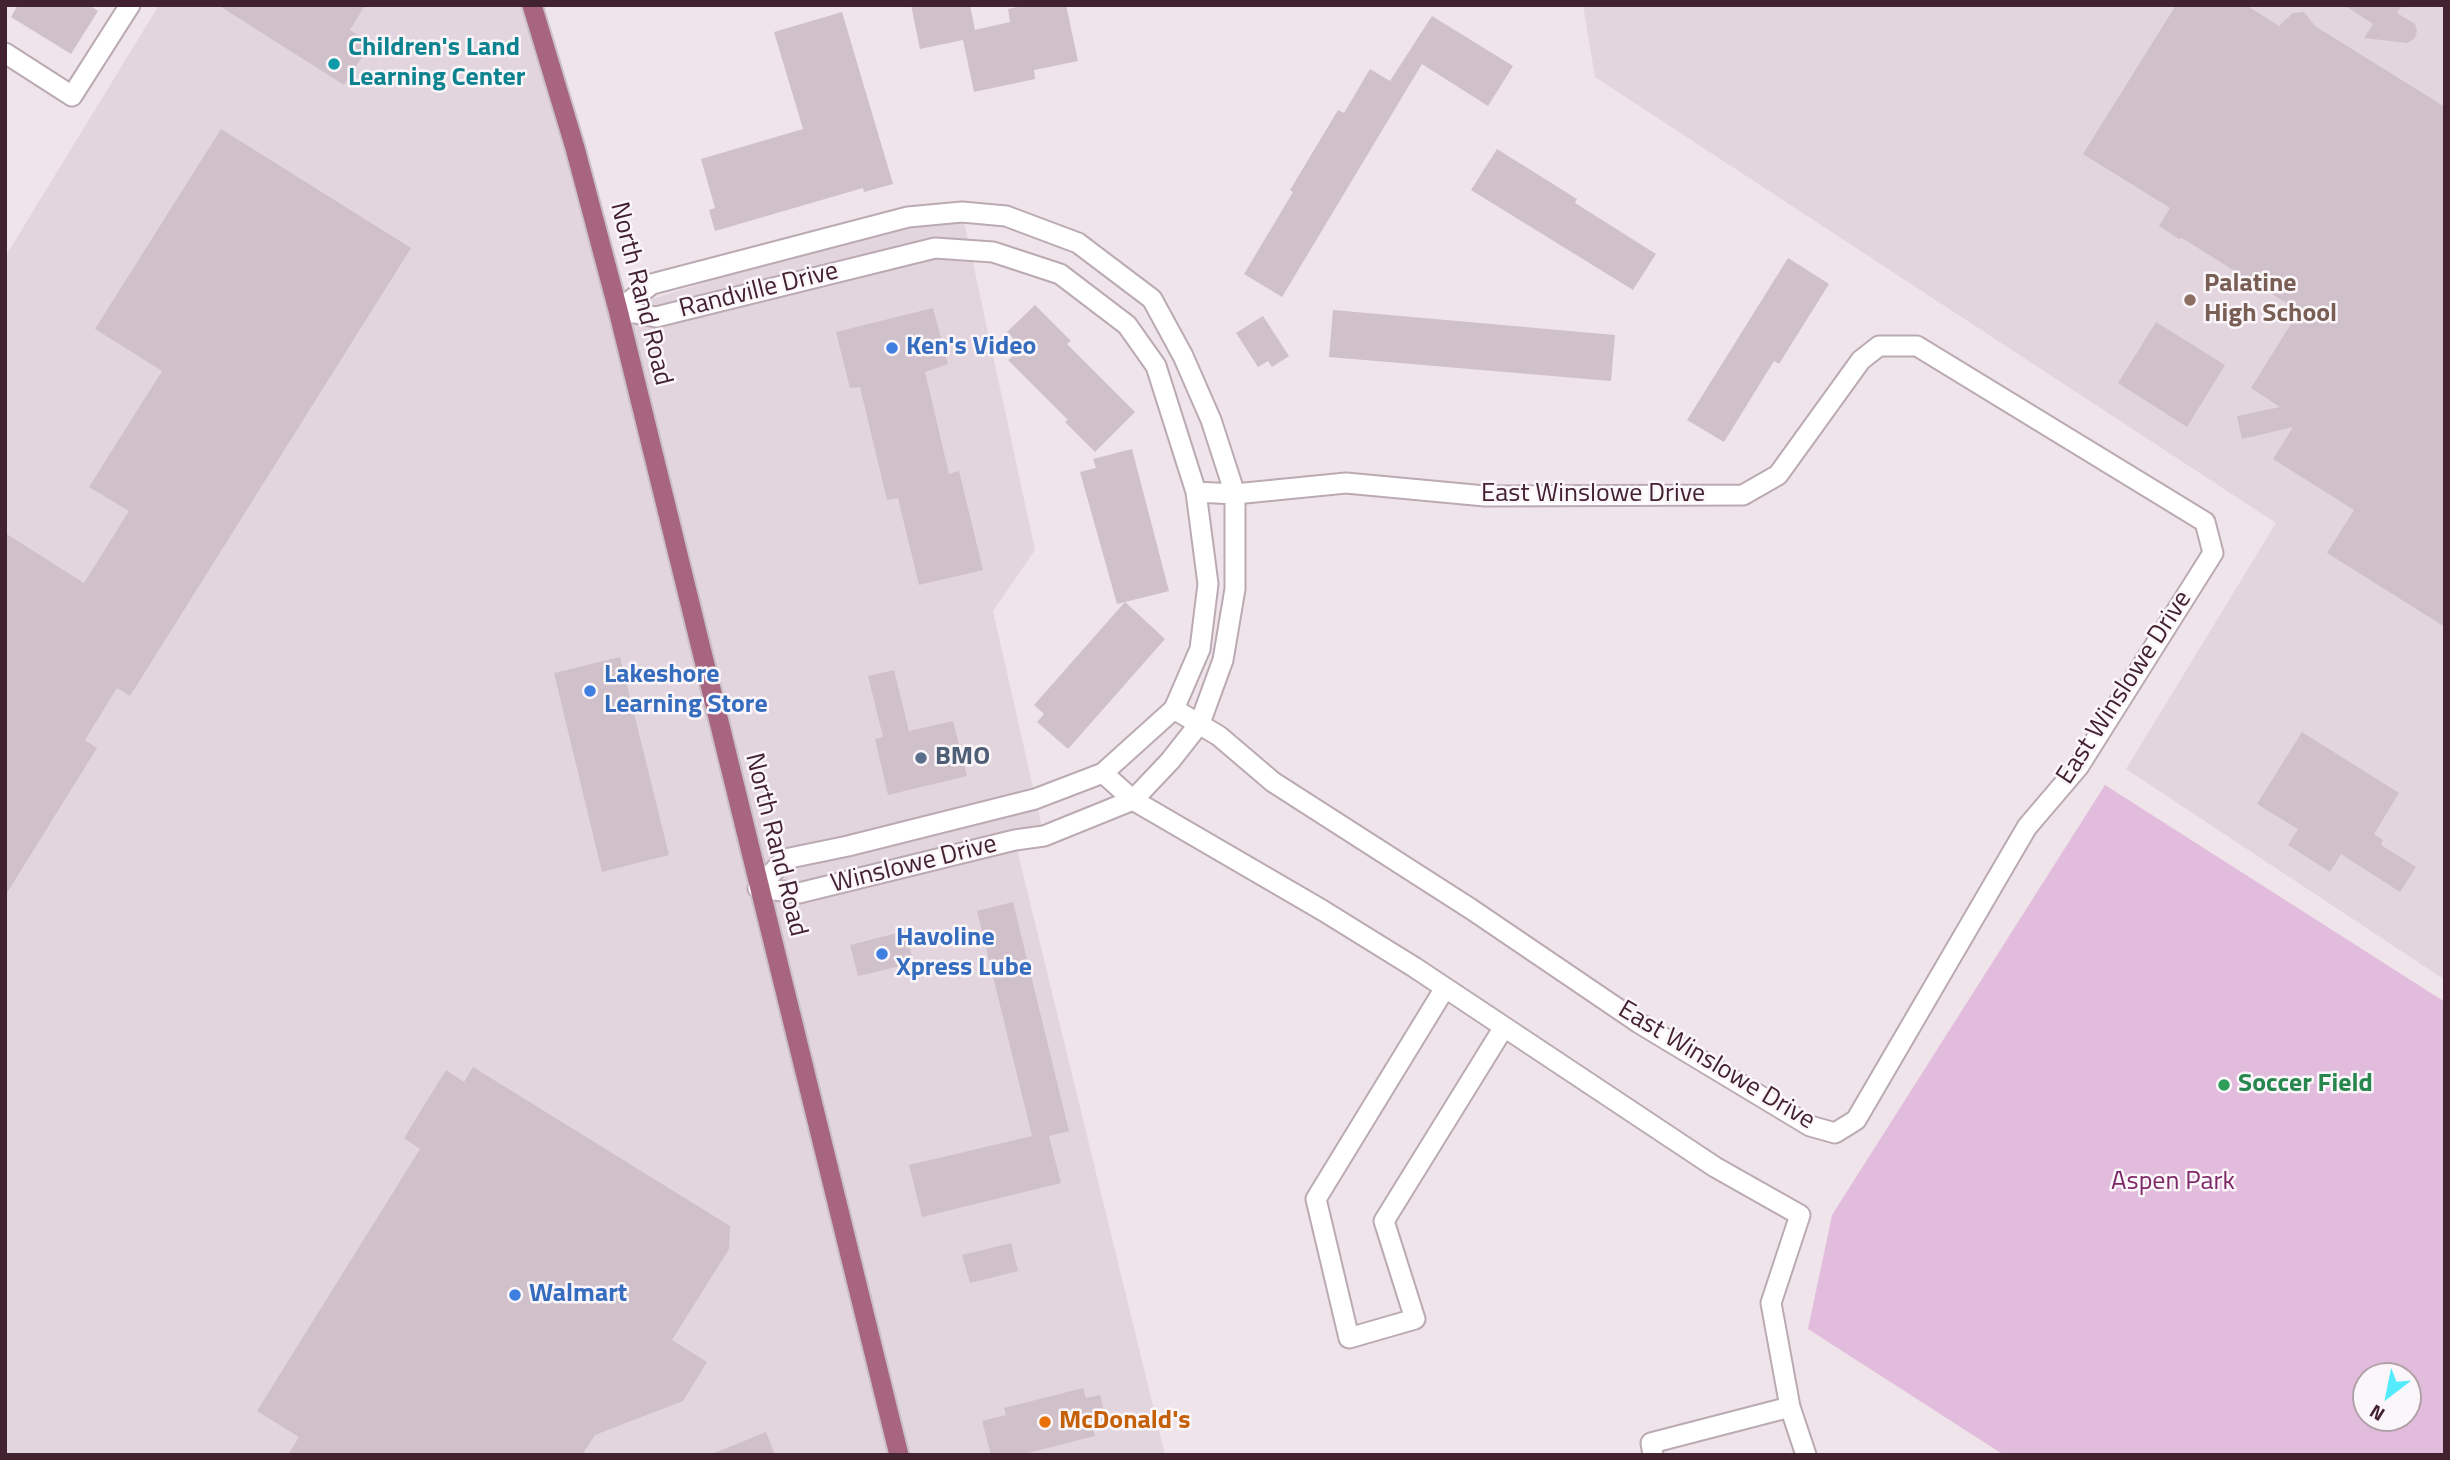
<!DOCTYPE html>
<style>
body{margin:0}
#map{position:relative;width:2450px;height:1460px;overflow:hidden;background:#efe4ea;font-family:"Titillium Web",sans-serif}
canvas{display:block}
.frame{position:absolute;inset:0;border:7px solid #43222f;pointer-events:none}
.north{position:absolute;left:2352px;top:1362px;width:70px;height:70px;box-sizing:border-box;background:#fbf6f9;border:2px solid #b1a1a8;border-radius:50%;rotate:212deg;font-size:19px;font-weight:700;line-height:28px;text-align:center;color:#43222f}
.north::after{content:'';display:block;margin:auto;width:24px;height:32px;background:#54ebfd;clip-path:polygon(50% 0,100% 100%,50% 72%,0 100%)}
</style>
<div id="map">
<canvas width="2450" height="1460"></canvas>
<div class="frame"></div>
<div class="north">N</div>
</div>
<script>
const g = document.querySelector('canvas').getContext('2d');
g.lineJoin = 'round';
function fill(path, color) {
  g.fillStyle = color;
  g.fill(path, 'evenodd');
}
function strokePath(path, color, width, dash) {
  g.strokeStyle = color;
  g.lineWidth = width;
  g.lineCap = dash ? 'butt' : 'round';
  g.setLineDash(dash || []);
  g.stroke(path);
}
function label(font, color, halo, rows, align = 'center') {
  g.font = font + ' "Titillium Web",sans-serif';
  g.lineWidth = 5;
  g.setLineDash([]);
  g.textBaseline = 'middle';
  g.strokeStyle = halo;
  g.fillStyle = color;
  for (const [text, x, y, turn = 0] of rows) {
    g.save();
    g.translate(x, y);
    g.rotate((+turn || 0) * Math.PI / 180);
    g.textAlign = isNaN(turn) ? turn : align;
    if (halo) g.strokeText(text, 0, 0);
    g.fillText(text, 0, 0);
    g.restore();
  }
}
fill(new Path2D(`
 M 159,5 L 532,5 L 618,310 L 908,217 L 962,212 L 1035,550 L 993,611 L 1044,836 L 1015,841 L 1165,1455 L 5,1455 L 5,257 Z
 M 1583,5 L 2445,5 L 2445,980 L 2126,769 L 2276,523 L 1595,77 Z`), '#e3d5dd');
fill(new Path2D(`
 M 2105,785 L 2445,1002 L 2445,1455 L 2004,1455 L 1808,1329 L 1832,1215 ZM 2366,1376 L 2408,1376 L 2408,1418 L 2366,1418 Z`), '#e2bcdc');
fill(new Path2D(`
 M 18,5 L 89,5 L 98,11 L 71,54 L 11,17 Z
 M 218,5 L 365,5 L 350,30 L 371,43 L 344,85 Z
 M 911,5 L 970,5 L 975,30 L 1010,22 L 1008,9 L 1027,5 L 1066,5 L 1078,61 L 1034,70 L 1035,79 L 974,92 L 963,40 L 920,49 Z
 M 2176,5 L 2246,5 L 2279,26 L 2293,13 L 2304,12 L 2315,26 L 2445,107 L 2445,627 L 2327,553 L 2354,510 L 2273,459 L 2293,427 L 2242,439 L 2237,416 L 2280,407 L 2251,388 L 2299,311 L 2182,238 L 2179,239 L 2159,226 L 2170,208 L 2083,154 Z
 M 2344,5 L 2402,5 L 2397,13 L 2415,24 L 2417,32 L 2414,39 L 2407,43 L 2364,38 L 2373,24 Z
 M 842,12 L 893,184 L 864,192 L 863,188 L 715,231 L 709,210 L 715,208 L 701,159 L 803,129 L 774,32 Z
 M 1432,16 L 1513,66 L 1488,106 L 1422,64 L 1282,297 L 1244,274 L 1293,192 L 1290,190 L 1338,110 L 1344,113 L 1370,69 L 1390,81 Z
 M 221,129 L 411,248 L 130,696 L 117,688 L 85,740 L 97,748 L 5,896 L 5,533 L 84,583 L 129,511 L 89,487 L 162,371 L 95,329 Z
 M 1497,149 L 1577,199 L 1575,203 L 1656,254 L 1633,290 L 1471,190 Z
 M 1788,258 L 1829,284 L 1779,364 L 1774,361 L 1724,442 L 1687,420 Z
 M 1035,305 L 1071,341 L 1067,344 L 1135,412 L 1095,452 L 1065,422 L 1068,420 L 1008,360 L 1013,356 L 1004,347 L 1013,338 L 1007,332 Z
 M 933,308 L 948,364 L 925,372 L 949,474 L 959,471 L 983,570 L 919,585 L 898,498 L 887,500 L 860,387 L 850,388 L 836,332 Z
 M 1333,310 L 1615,335 L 1611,381 L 1329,357 Z
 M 1263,316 L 1289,356 L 1272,367 L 1268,361 L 1258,367 L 1236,333 Z
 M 2156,322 L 2225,365 L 2187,427 L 2118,383 Z
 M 1132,449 L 1169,591 L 1117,604 L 1080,472 L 1096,468 L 1093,459 Z
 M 1125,602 L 1165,639 L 1068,749 L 1037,722 L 1044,714 L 1034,705 Z
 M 620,657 L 669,855 L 602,872 L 554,673 Z
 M 894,670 L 909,731 L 953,721 L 967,776 L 888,795 L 875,739 L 883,737 L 868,676 Z
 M 2302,732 L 2399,793 L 2374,834 L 2383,840 L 2381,845 L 2416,867 L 2400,892 L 2341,854 L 2330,872 L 2288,845 L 2298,829 L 2257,804 Z
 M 1013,902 L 1069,1131 L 1049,1136 L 1061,1183 L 922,1217 L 909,1165 L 1032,1136 L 977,911 Z
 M 905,931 L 914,963 L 858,976 L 850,945 Z
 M 473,1067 L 730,1226 L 729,1249 L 672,1340 L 707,1362 L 683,1401 L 595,1435 L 582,1455 L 288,1455 L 299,1437 L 257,1411 L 420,1149 L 404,1138 L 446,1070 L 464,1082 Z
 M 1011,1243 L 1018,1271 L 970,1283 L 962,1255 Z
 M 1083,1388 L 1086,1398 L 1100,1395 L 1107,1423 L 1092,1427 L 1095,1436 L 1020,1455 L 991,1455 L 982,1421 L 1006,1415 L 1004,1408 Z
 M 766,1432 L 775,1455 L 713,1455 L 712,1454 Z`), '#d0c0c9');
const minor = new Path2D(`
 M 5,53 L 72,96 L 130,5
 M 618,310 L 652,284 L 908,217 L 962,212 L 1006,216 L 1078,243 L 1152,299 L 1183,356 L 1211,420 L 1235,494 L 1235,589 L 1223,660 L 1200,723 L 1170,761 L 1133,800 L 1044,836 L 1015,840 L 799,893 L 758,888
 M 618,310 L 656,317 L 935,248 L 993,252 L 1060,274 L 1127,325 L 1156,366 L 1196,492 L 1208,584 L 1200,649 L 1174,709 L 1103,773 L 1035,799 L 848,846 L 785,859 L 758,888
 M 1174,709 L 1219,736 L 1273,782 L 1471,909 L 1639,1023 L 1810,1126 L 1835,1133 L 1856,1120 L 2027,827 L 2079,766 L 2213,553 L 2205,522 L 1917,346 L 1879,346 L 1861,360 L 1778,475 L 1743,495 L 1485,496 L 1346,483 L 1235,494 L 1196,492
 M 1103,773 L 1133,800 L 1322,910 L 1414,967 L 1715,1167 L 1800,1215 L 1771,1303 L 1790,1407 L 1651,1443 L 1653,1455
 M 1445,988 L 1316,1199 L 1349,1338 L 1415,1319 L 1384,1221 L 1504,1027
 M 1790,1407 L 1806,1455`);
const primary = new Path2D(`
 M 532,5 L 575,148 L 618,310 L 899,1455`);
strokePath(minor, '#bbaab2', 23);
strokePath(primary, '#cac1c5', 23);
strokePath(minor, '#fff', 19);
strokePath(primary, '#a8657f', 19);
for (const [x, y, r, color] of [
 [334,64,7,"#0f9aa8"],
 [2190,300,7,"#8d6e63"],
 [892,348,7,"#3f7fe0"],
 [590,691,7,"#3f7fe0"],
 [921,758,7,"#5c6f8a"],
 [882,954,7,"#3f7fe0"],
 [2224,1085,7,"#2e9e5b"],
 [515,1295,7,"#3f7fe0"],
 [1045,1422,7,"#e8710a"]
]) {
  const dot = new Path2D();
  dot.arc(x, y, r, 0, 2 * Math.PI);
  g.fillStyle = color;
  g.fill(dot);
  strokePath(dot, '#fbf6f9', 2.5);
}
label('bold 26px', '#0d838f', '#fbf6f9', [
 ["Children's Land",348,49],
 ["Learning Center",348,79]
], 'left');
label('bold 26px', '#785e54', '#fbf6f9', [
 ["Palatine",2204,285],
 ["High School",2204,315]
], 'left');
label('26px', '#43222f', '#fbf6f9', [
 ["Randville Drive",759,291,-14],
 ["North Rand Road",640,294,76],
 ["East Winslowe Drive",1593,495],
 ["East Winslowe Drive",2125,688,-57],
 ["North Rand Road",775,845,76],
 ["Winslowe Drive",914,865,-14],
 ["East Winslowe Drive",1716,1066,31]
]);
label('bold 26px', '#366cbe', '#fbf6f9', [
 ["Ken's Video",906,348],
 ["Lakeshore",604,676],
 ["Learning Store",604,706],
 ["Havoline",896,939],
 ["Xpress Lube",896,969],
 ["Walmart",529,1295]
], 'left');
label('bold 26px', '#4e5e75', '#fbf6f9', [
 ["BMO",935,758]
], 'left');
label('bold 26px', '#27864d', '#fbf6f9', [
 ["Soccer Field",2238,1085]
], 'left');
label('26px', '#7e2868', '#fbf6f9', [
 ["Aspen Park",2173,1183]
]);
label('bold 26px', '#c56008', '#fbf6f9', [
 ["McDonald's",1059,1422]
], 'left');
</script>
